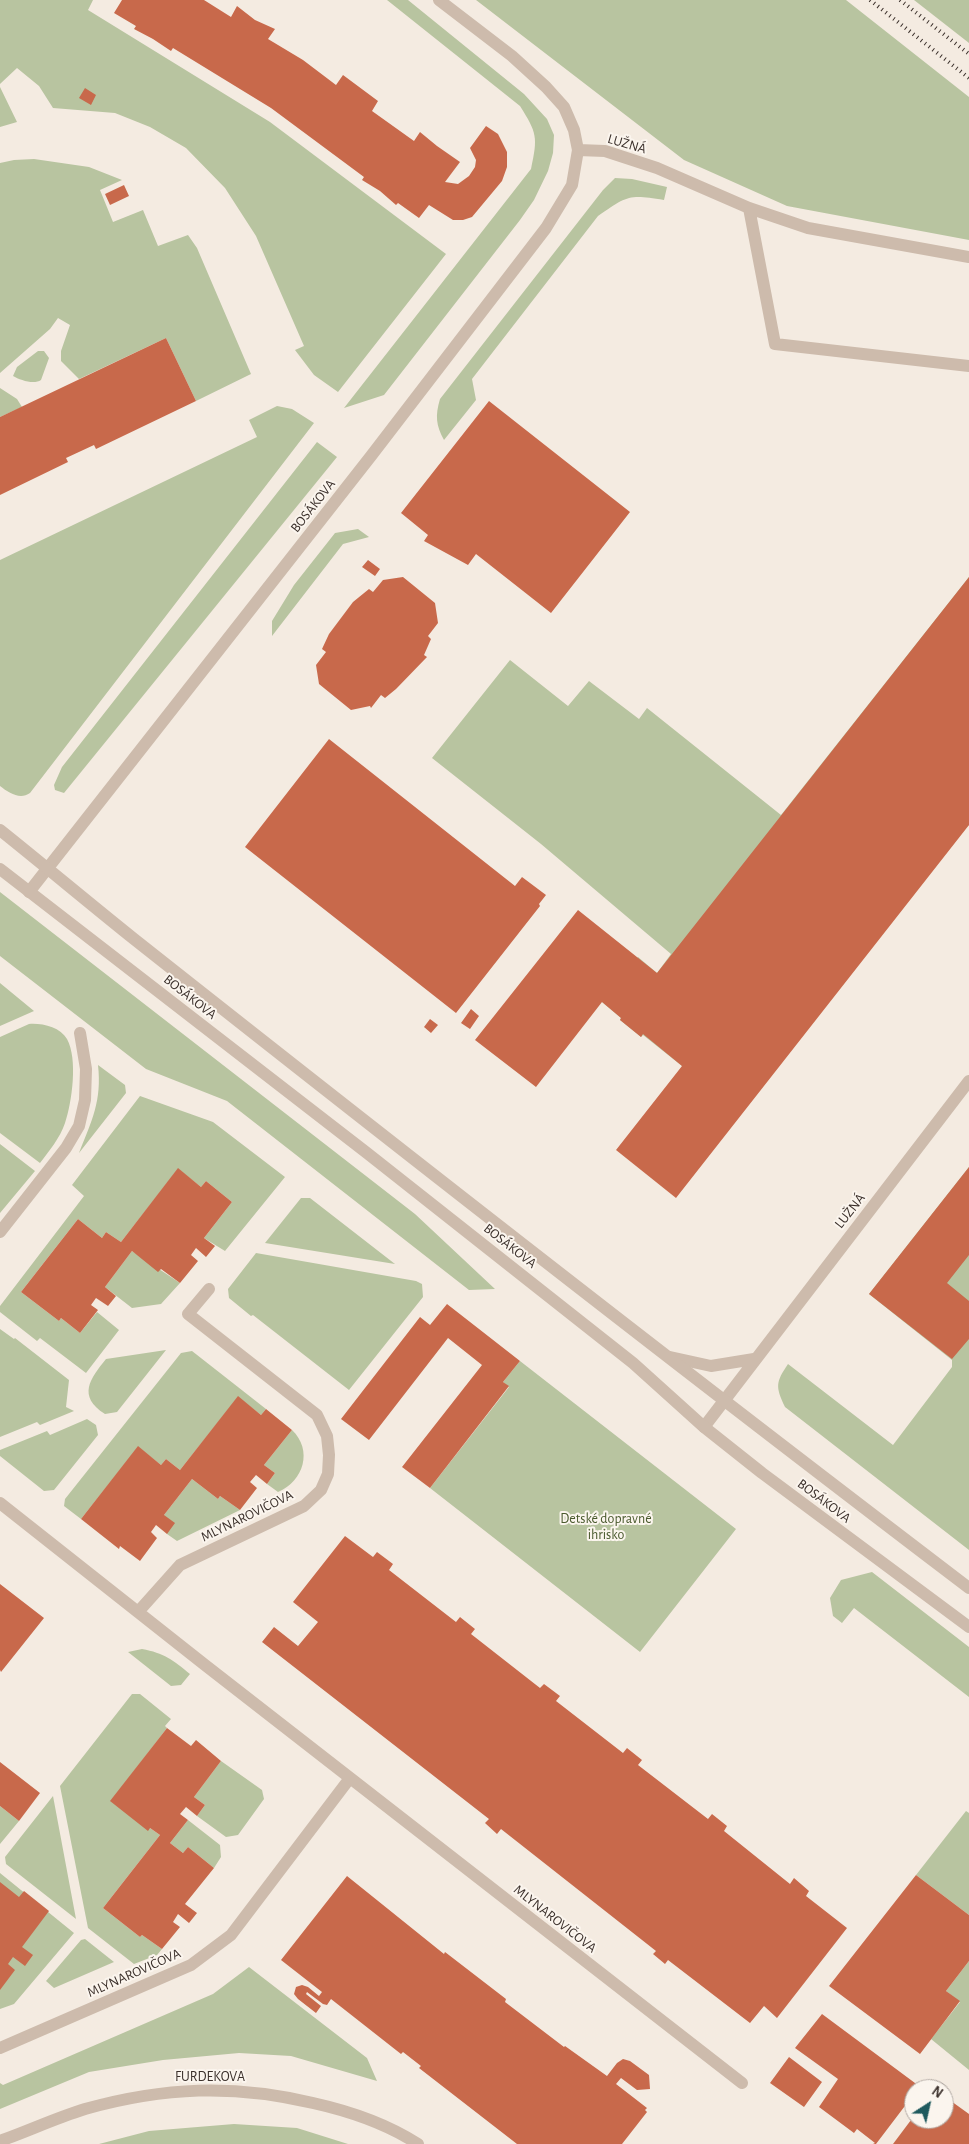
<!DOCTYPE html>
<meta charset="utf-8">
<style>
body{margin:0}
#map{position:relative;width:969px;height:2144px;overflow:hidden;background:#f4ebe1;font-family:"Alegreya Sans",sans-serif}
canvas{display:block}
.north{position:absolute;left:904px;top:2079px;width:50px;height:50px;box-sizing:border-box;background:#fbf5ee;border:1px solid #aea6a0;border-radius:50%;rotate:35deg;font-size:14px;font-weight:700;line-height:20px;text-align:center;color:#3b302b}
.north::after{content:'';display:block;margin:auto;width:18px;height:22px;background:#1f5a5e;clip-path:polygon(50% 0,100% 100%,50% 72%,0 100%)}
</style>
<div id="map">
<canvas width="969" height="2144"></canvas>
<div class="north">N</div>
</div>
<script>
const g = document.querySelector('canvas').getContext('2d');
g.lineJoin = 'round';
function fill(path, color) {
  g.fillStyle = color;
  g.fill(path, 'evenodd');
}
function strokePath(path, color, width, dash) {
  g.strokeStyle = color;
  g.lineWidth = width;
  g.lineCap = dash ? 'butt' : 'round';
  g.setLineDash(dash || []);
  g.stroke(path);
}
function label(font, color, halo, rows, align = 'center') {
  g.font = font + ' "Alegreya Sans",sans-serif';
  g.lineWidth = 4;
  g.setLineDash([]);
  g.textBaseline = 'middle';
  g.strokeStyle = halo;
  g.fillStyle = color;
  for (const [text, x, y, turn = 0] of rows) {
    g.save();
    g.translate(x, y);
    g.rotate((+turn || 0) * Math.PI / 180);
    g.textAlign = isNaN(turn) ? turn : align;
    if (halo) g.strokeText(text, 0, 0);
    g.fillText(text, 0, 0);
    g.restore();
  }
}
fill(new Path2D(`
 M 0,0 L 93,0 L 88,10 L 270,122 L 446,254 L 338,392 L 314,375 L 295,350 L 304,346 L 256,236 L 225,188 L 186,148 L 150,127 L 115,113 L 53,108 L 39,86 L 17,68 L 0,84 Z
 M 387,0 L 408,0 L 524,94 L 547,119 L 554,135 L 553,153 L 548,171 L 534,200 L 520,220 L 384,395 L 344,408 L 531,169 C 538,137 537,133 520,106 Z
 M 476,0 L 846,0 L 969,97 L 969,240 L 787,206 L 684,160 Z
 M 914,0 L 969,0 L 969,43 Z
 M 0,87 L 17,122 L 0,127 Z
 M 34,159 L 89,167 L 122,180 L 100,190 L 113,222 L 143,210 L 158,246 L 188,235 L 197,248 L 251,374 L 196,401 L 166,338 L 79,379 L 61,361 L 61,351 L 70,325 L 58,318 L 50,329 L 0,373 L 0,163 L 14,160 Z
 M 615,178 L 632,179 L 667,187 L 664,200 C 628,194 627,196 598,216 L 472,379 L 476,400 L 444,440 C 436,425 435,416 440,399 L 603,190 Z
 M 38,351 L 44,351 L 49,358 L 41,380 C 34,385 20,380 13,376 L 17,367 Z
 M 0,388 L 17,399 L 22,407 L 0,417 Z
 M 277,406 L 292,409 L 314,423 L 30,793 C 20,800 9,793 0,786 L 0,560 L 257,437 L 249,420 Z
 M 317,442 L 337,457 L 64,793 L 55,790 L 54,785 L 62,767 Z
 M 358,529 L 369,537 L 343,544 L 272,636 L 272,621 L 294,585 L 335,533 Z
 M 969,577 L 969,825 L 682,1066 L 643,1035 L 641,1037 L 620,1020 L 621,1018 L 602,1002 L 638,957 L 657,973 L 671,954 L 541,844 L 432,758 L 510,660 L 568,706 L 589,681 L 639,719 L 647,708 L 781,815 Z
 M 0,892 L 415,1214 L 495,1289 L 469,1290 L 227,1101 L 146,1069 L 0,956 Z
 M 0,983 L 34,1011 L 0,1026 Z
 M 29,1024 C 42,1023 60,1027 67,1039 C 78,1059 72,1102 65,1123 C 60,1138 49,1151 40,1163 L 0,1133 L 0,1037 Z
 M 98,1065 L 125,1085 L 126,1093 L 79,1153 C 92,1120 102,1101 98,1065 Z
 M 140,1096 L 213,1122 L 285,1177 L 225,1251 L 204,1238 L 232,1202 L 206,1181 L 201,1187 L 178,1169 L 121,1242 L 106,1232 L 102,1238 L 78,1219 L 21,1292 L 59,1321 L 61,1318 L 80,1333 L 97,1312 L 119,1330 L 86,1373 L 40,1338 L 37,1341 L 0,1312 L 0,1306 L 84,1196 L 72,1185 Z
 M 0,1144 L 35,1171 L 0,1213 Z
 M 969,1167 L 969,1550 L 785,1407 C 775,1386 776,1382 788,1364 L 893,1445 L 952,1367 L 952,1360 L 869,1294 Z
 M 301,1198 L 310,1198 L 395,1264 L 265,1243 Z
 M 132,1251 L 180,1283 L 161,1304 L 132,1308 L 105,1287 Z
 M 256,1253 L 416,1281 L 422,1284 L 423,1297 L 349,1390 L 253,1315 L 251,1316 L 229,1298 L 228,1289 Z
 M 0,1329 L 14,1339 L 15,1338 L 69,1380 L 66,1407 L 74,1411 L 40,1425 L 37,1422 L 0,1437 Z
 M 166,1350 L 117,1412 L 105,1414 C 77,1396 90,1379 106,1359 Z
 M 192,1351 L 266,1409 L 261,1415 L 238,1397 L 180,1470 L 166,1459 L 161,1465 L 138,1447 L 81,1519 L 64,1506 L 65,1499 L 181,1353 Z
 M 520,1361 L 736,1529 L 640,1652 L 430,1488 L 509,1387 L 503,1382 Z
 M 87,1419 L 96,1425 L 98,1435 L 54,1490 L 44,1491 L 0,1456 L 0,1450 L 47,1431 L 50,1435 Z
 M 292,1430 C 313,1450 304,1481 278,1492 L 267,1484 L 275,1473 L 264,1465 Z
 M 192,1479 L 218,1499 L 220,1496 L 240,1510 L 177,1541 L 167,1534 L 164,1515 Z
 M 872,1572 L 969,1647 L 969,1697 L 854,1608 L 842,1623 L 833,1616 L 830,1598 L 841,1580 Z
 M 142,1649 C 164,1653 173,1660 190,1674 L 181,1685 L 171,1686 L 128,1652 Z
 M 132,1694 L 140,1694 L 171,1719 L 165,1726 L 167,1728 L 111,1801 L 160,1835 L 103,1908 L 140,1937 L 142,1935 L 162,1949 L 157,1955 L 134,1964 L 88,1928 L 60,1786 Z
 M 221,1761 L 262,1790 L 264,1799 L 238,1835 L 226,1837 L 197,1816 L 205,1805 L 194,1797 Z
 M 53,1796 L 76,1919 L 6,1864 L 5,1857 Z
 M 0,1806 L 19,1821 L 0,1844 Z
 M 966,1811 L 969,1813 L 969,1915 L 916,1875 Z
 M 188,1820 L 220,1845 L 221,1857 L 214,1868 L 188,1847 L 183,1853 L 170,1843 Z
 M 0,1873 L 74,1933 L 14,2004 L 0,2009 Z
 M 85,1939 L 114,1962 L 54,1988 L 46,1981 L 81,1940 Z
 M 969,1961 L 969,2070 L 931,2039 L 960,2002 L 946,1991 Z
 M 249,1967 L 367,2058 L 377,2081 L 291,2056 L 239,2053 L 163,2060 L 89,2072 L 0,2109 L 0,2083 L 3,2085 L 213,1994 Z
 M 234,2124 L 297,2128 L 348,2144 L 99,2144 L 149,2131 Z`), '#b8c4a0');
fill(new Path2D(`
 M 122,0 L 204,0 L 231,17 L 237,6 L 255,20 L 275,29 L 268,39 L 303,60 L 336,85 L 343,75 L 378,101 L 372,111 L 414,141 L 420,132 L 437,146 L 460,162 L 445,182 L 458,184 L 469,176 L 475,167 L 476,160 L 470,148 L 486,126 L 498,134 L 507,152 L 507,167 L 502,181 L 472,217 L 463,220 L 453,220 L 429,205 L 419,218 L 398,203 L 396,205 L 380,191 L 362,180 L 364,177 L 271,108 L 173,48 L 171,51 L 153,39 L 134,29 L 136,26 L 114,13 Z
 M 85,88 L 96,95 L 91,105 L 79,98 Z
 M 124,185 L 129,196 L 110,205 L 105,194 Z
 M 166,338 L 196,401 L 96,449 L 94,445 L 66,458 L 68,462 L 0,495 L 0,417 Z
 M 489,401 L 630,512 L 551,613 L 476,554 L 468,565 L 424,541 L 428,535 L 401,513 Z
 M 368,560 L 380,569 L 375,576 L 362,567 Z
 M 403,577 L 435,603 L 438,623 L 428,636 L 431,639 L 424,655 L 427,657 L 396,689 L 385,698 L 381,695 L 371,708 L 370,706 L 351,710 L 319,684 L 316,665 L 326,652 L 322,649 L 329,634 L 353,602 L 369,589 L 373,592 L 383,580 Z
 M 969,577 L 969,825 L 676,1198 L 616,1150 L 682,1066 L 643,1034 L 641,1037 L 620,1020 L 621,1018 L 602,1002 L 536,1087 L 475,1040 L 578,910 L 657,973 Z
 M 329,739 L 515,886 L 522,877 L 546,895 L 539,904 L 540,906 L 456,1013 L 245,847 Z
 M 471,1009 L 479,1016 L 470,1029 L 461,1023 Z
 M 430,1019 L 438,1025 L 431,1033 L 424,1027 Z
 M 969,1167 L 969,1255 L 947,1283 L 969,1301 L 969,1339 L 952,1359 L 869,1294 Z
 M 178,1168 L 201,1187 L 206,1181 L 232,1202 L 204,1238 L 215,1246 L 206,1257 L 196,1248 L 191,1255 L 198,1261 L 180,1283 L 161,1269 L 158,1272 L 132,1251 L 105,1287 L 116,1296 L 108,1306 L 96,1298 L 91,1305 L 98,1310 L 80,1333 L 61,1318 L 59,1321 L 21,1292 L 78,1219 L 102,1238 L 106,1232 L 121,1242 Z
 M 447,1304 L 520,1361 L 503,1382 L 509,1386 L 430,1488 L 402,1467 L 482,1365 L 448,1338 L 369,1440 L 341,1419 L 420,1317 L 430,1325 Z
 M 238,1396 L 261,1415 L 266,1409 L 292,1430 L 264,1465 L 275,1473 L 267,1484 L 256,1475 L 250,1482 L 257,1488 L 240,1510 L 220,1496 L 218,1499 L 192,1479 L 164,1515 L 175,1523 L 167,1534 L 156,1525 L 151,1532 L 157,1538 L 140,1561 L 120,1546 L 119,1549 L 81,1519 L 138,1446 L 161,1465 L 166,1459 L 180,1470 Z
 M 345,1536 L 373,1557 L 377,1552 L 393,1564 L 389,1570 L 456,1622 L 460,1617 L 475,1629 L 471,1634 L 540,1688 L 544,1684 L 560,1696 L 556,1701 L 623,1753 L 627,1748 L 642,1760 L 638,1765 L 708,1819 L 712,1814 L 727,1826 L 724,1831 L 790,1884 L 794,1878 L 809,1891 L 806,1896 L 847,1928 L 777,2018 L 764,2006 L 750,2023 L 668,1960 L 665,1964 L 653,1954 L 656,1951 L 501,1829 L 497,1834 L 485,1823 L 489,1819 L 262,1642 L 274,1627 L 298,1646 L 318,1622 L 293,1602 Z
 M 0,1584 L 44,1618 L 1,1672 L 0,1670 Z
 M 167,1728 L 191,1746 L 196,1740 L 221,1761 L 194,1797 L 205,1805 L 197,1816 L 186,1807 L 180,1814 L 188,1820 L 170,1843 L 183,1853 L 188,1847 L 214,1868 L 185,1904 L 197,1913 L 189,1923 L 178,1914 L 173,1922 L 180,1927 L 162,1949 L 142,1935 L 140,1937 L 103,1908 L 160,1835 L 150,1828 L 148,1831 L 110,1801 Z
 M 0,1762 L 40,1793 L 19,1821 L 0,1806 Z
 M 916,1875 L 969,1915 L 969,1961 L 946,1991 L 960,2001 L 920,2054 L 829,1986 Z
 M 347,1876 L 444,1954 L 445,1952 L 506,1999 L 505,2002 L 564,2047 L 565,2046 L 607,2076 L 617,2063 L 623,2059 L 630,2061 L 649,2075 L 650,2089 L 637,2090 L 621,2078 L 616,2084 L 647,2108 L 645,2110 L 647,2112 L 622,2144 L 517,2144 L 419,2068 L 421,2066 L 403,2052 L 401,2054 L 331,1999 L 327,2005 L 323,2004 L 307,1992 L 306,1994 L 321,2006 L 316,2013 L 298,1999 L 294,1994 L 296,1987 L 302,1985 L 308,1987 L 319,1996 L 322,1992 L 281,1960 Z
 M 0,1882 L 19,1897 L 24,1891 L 49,1911 L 22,1947 L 33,1955 L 25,1966 L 13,1957 L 8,1964 L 15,1970 L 0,1990 Z
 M 822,2014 L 919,2086 L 917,2089 L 914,2089 L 914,2094 L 876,2144 L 873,2144 L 875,2143 L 857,2129 L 854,2133 L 819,2107 L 838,2079 L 795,2048 Z
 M 789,2057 L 822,2082 L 804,2107 L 770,2083 Z
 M 944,2096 L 969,2114 L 969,2144 L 893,2144 L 914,2116 L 914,2119 L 944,2119 Z`), '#c8694b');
strokePath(new Path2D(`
 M 578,150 L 605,151 L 657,168 L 749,208 L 808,228 L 969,257
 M 749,208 L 775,344 L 969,366
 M 29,892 L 371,456 L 546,228 L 572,185 L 578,150 L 574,130 L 564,107 L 546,87 L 512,56 L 439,0
 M 0,1232 L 66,1148 L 79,1126 L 85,1100 L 86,1069 L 80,1033
 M 670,1357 L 711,1366 L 754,1359
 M 704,1427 L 969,1081
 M 0,1503 L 205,1665 L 742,2083
 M 138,1612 L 180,1565 L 304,1506 L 321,1490 L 328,1474 L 329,1455 L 327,1436 L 317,1415 L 188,1314 L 209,1289
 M 0,2048 L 191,1965 L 231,1935 L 350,1778`), '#cdbbac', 12);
strokePath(new Path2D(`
 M 0,830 C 45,866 89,903 134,939 C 411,1158 689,1375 969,1588
 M 0,869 L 367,1153 L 633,1363 L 704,1427 L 762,1473 L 969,1627
 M 0,2141 C 28,2131 56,2118 85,2109 C 164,2087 233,2084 313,2103 C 349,2111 387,2124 418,2144`), '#cdbbac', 12);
strokePath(new Path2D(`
 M 870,0 L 969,78
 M 900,0 L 969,54`), '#3b302b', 4, [1, 4]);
label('14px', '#3b302b', '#fbf5ee', [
 ["LUŽNÁ",627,144,16],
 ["BOSÁKOVA",313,506,-52],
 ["BOSÁKOVA",190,997,38],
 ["LUŽNÁ",850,1211,-52],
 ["BOSÁKOVA",510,1246,38],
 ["BOSÁKOVA",824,1501,37],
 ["MLYNAROVIČOVA",247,1516,-26],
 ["MLYNAROVIČOVA",555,1919,38],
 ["MLYNAROVIČOVA",134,1973,-24],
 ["FURDEKOVA",210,2077]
]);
label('14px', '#4a5a2e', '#fbf5ee', [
 ["Detské dopravné",606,1519],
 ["ihrisko",606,1535]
]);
</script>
